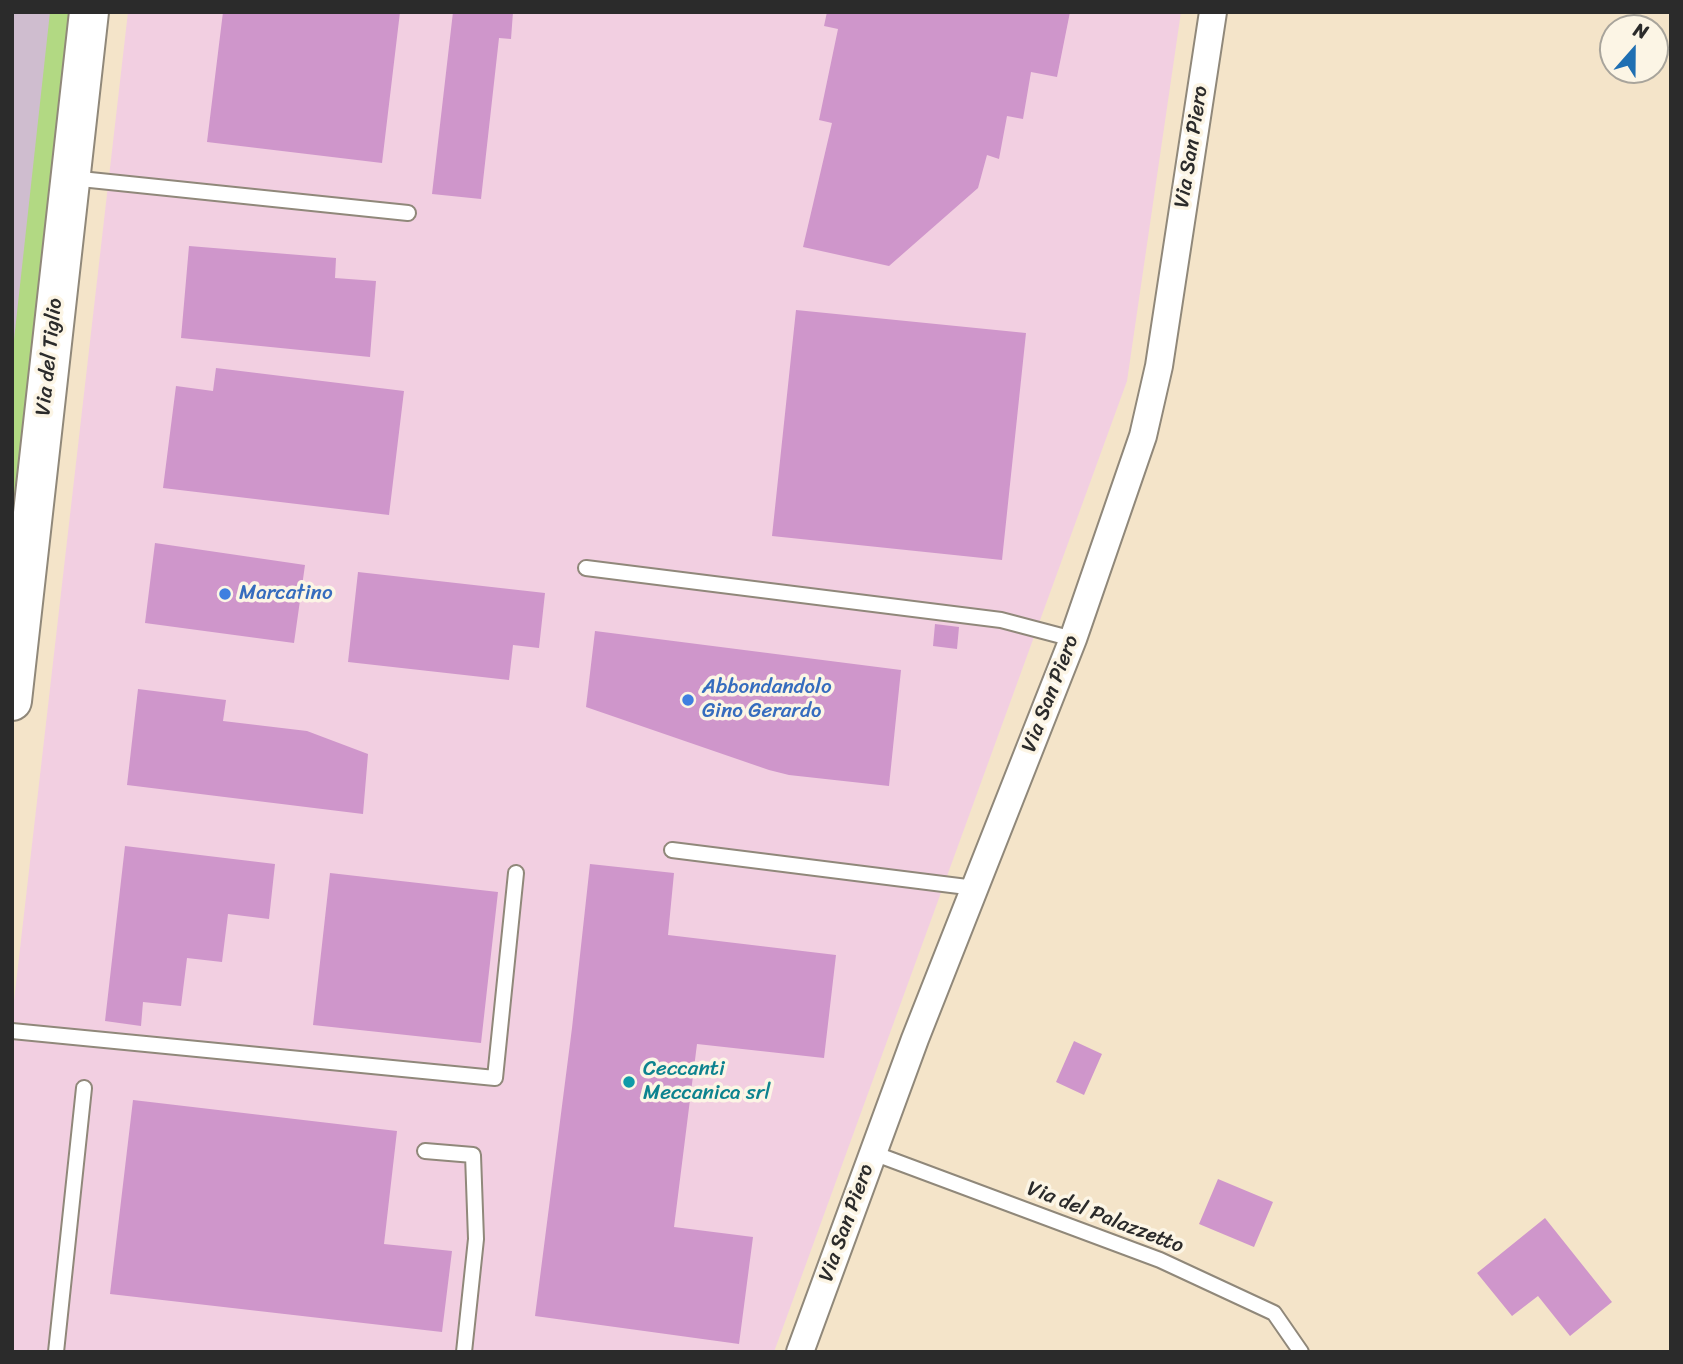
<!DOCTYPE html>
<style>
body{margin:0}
#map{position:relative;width:1683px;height:1364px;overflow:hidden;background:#f4e4c9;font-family:Sriracha,sans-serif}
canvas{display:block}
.frame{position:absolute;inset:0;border:14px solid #2b2b2b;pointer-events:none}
.north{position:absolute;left:1599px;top:14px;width:70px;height:70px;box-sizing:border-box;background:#fcf5e5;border:2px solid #a8a49b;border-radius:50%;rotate:21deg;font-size:19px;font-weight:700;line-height:28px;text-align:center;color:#2b2b2b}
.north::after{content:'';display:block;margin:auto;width:24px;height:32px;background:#1f6fb2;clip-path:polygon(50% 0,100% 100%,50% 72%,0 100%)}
</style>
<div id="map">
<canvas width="1683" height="1364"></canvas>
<div class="frame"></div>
<div class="north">N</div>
</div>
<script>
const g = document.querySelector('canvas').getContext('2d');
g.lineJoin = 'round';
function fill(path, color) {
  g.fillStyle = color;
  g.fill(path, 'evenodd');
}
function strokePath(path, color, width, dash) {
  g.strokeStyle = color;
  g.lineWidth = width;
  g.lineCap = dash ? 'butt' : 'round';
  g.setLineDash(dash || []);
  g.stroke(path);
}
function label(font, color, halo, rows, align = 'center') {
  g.font = font + ' Sriracha,sans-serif';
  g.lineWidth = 7;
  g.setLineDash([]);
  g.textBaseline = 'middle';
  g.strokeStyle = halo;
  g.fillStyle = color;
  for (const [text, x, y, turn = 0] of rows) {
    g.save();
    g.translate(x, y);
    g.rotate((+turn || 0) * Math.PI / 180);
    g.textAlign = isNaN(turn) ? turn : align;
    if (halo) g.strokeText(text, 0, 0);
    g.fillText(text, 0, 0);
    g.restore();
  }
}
fill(new Path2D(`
 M 128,12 L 1181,12 L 1127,381 L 774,1352 L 12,1352 L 12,1018 Z`), '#f2cfe1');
fill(new Path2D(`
 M 12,12 L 71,12 L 12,532 Z`), '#cfbdcf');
fill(new Path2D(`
 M 50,12 L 71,12 L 12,532 L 12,358 Z`), '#b2d983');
fill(new Path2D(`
 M 223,12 L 400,12 L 382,163 L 207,142 Z
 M 453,12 L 513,12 L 511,39 L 499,38 L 481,199 L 432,194 Z
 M 827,12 L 1070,12 L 1057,77 L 1031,72 L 1023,119 L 1007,116 L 999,159 L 987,155 L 978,188 L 889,266 L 803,247 L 832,123 L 819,120 L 838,29 L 824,26 Z
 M 189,246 L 336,258 L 335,278 L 376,281 L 370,357 L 181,338 Z
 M 796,310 L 1026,333 L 1002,560 L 772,536 Z
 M 216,368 L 404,391 L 389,515 L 163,488 L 176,386 L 213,391 Z
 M 155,543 L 305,565 L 294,643 L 145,623 Z
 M 358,572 L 545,593 L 539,648 L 513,645 L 509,680 L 348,662 Z
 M 935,624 L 959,627 L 957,649 L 933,646 Z
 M 595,631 L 901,670 L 889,786 L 789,775 L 769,770 L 586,707 Z
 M 138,689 L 226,700 L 223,721 L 307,731 L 368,754 L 363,814 L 127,785 Z
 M 125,846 L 275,864 L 269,919 L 228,914 L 222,962 L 187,958 L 181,1006 L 143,1002 L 141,1026 L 105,1021 Z
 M 590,864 L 674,873 L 668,935 L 836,955 L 824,1058 L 697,1044 L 674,1227 L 753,1237 L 739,1344 L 535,1316 L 572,1028 Z
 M 330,873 L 498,892 L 481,1043 L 313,1025 Z
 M 1074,1041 L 1102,1054 L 1084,1095 L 1056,1082 Z
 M 133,1100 L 397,1131 L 384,1244 L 452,1251 L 442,1332 L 110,1294 Z
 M 1218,1179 L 1273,1202 L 1254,1247 L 1199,1224 Z
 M 1545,1218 L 1612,1302 L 1570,1336 L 1538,1296 L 1512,1316 L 1477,1273 Z`), '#cf96cb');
const service = new Path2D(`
 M 71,178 L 408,213
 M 586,568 L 1001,620 L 1073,639
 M 672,850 L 975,888
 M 12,1031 L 495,1078 L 516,873
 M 425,1151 L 473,1155 L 476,1239 L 464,1352
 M 873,1153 L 1160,1260 L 1274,1313 L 1301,1352
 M 56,1352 L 84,1088`);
const minor = new Path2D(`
 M 800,1352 L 915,1039 L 1073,639 L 1143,436 L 1159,366 L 1213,12`);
const primary = new Path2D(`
 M 12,701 L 89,12`);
strokePath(service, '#90887a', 18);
strokePath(minor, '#90887a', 30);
strokePath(primary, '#90887a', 42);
strokePath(service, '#fff', 14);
strokePath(minor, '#fff', 26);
strokePath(primary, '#fff', 38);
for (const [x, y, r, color] of [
 [225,594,7,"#3f7fe0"],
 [688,700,7,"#3f7fe0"],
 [629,1082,7,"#0f9aa8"]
]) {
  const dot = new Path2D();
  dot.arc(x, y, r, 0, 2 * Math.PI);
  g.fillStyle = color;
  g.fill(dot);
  strokePath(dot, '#fcf5e5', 2.5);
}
label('21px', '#2b2b2b', '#fcf5e5', [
 ["Via San Piero",1192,147,-81],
 ["Via del Tiglio",50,357,-84],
 ["Via San Piero",1051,694,-69],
 ["Via del Palazzetto",1105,1218,21],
 ["Via San Piero",847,1223,-70]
]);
label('21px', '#366cbe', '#fcf5e5', [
 ["Marcatino",239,594],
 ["Abbondandolo",702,688],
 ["Gino Gerardo",702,712]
], 'left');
label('21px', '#0d838f', '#fcf5e5', [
 ["Ceccanti",643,1070],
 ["Meccanica srl",643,1094]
], 'left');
</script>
